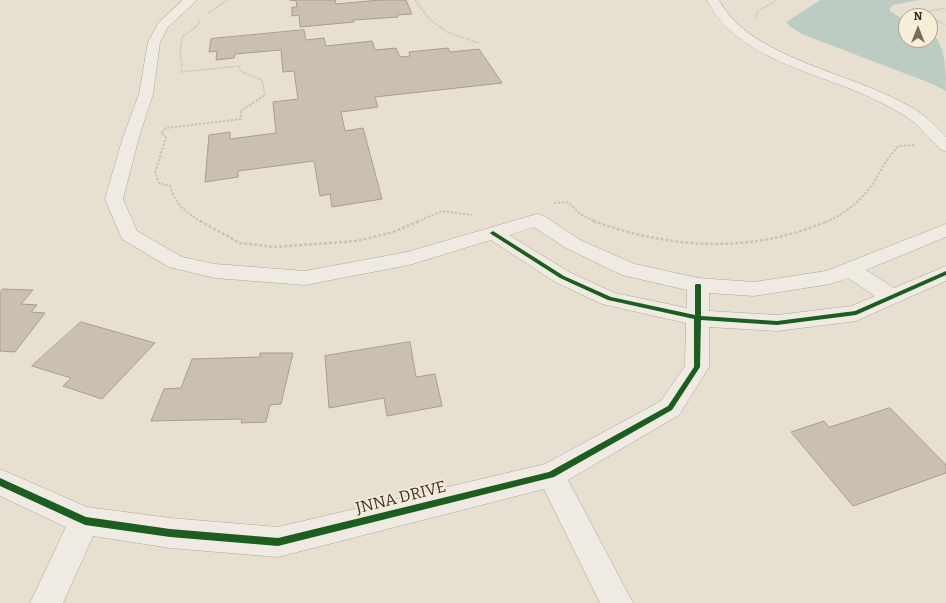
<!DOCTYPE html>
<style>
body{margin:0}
#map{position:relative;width:946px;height:603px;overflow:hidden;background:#e7e0d1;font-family:Bitter,serif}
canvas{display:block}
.north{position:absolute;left:898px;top:8px;width:40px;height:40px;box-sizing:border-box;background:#f7eed8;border:1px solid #ada18e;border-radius:50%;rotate:0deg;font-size:11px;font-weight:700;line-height:16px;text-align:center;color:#3d2e20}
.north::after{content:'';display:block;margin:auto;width:14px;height:18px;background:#786c5e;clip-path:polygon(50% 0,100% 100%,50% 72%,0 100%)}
</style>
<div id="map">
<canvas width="946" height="603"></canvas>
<div class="north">N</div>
</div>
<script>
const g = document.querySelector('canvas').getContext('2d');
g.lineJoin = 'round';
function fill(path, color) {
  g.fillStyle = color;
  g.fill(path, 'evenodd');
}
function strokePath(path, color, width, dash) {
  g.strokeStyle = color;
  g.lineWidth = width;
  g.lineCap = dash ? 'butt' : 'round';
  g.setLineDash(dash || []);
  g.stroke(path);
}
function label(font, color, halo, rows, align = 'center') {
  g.font = font + ' Bitter,serif';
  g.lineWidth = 3;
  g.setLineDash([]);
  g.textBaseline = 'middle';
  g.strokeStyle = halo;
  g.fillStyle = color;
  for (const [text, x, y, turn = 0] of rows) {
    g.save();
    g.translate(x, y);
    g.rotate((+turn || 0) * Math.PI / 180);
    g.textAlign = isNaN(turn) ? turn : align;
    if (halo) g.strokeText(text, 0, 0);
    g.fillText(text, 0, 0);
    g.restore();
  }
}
fill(new Path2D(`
 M 820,0 L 920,0 L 893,5 L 890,8 L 890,11 L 906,21 L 906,40 L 930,40 L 930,31 C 946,44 946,71 946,91 L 930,83 L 804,35 L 792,28 L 786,22 Z`), '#bcccc2');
const building = new Path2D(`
 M 290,0 L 335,0 L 336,4 L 380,0 L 406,0 L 412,14 L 397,15 L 398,17 L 353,20 L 354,22 L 300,27 L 299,15 L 292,16 L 292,7 L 297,7 L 296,1 Z
 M 304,30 L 306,40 L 324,38 L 326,46 L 372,41 L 375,50 L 396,48 L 400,57 L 410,56 L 409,52 L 448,48 L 450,52 L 479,49 L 502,83 L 375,97 L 378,107 L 341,112 L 345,131 L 363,128 L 382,199 L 332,207 L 330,194 L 320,196 L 314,161 L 238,171 L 238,177 L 205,182 L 209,135 L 230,132 L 230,139 L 276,133 L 273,102 L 298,99 L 294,71 L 283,72 L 281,50 L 235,54 L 234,58 L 216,60 L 217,51 L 209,52 L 211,39 Z
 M 3,289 L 33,290 L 21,304 L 37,305 L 31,312 L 45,313 L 15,352 L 0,351 L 0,292 Z
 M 81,322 L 155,343 L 102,399 L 63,386 L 71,378 L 32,366 Z
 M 410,342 L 416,377 L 435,374 L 442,406 L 387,416 L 384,398 L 329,408 L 325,356 Z
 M 260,353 L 293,353 L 281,404 L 270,405 L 266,422 L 241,423 L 242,419 L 151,421 L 164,389 L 181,388 L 192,359 L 260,357 Z
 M 890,408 L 946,465 L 946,473 L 853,506 L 791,432 L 824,421 L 829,427 Z`);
fill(building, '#cbbfb2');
strokePath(building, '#a89c90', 1);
const minor = new Path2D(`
 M 183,0 L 197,0 L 168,27 L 160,42 L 153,94 L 139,137 L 123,199 L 137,231 L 182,257 L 215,264 L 305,271 L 407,252 L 537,214 L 544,216 L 580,240 L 635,264 L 698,278 L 754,282 L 826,271 L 946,224 L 946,237 L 866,270 L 894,288 L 946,266 L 946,281 L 856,321 L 777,331 L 709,327 L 709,367 L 679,415 L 568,480 L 633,603 L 600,603 L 544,489 L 278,557 L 170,548 L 93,536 L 63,603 L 30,603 L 66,527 L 0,496 L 0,469 L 87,507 L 170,518 L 278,527 L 545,464 L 661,401 L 685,366 L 686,323 L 602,304 L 555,282 L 491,240 L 409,265 L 305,285 L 215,278 L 169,267 L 122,239 L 105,199 L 123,137 L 139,94 L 148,42 L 159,22 ZM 534,227 L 566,248 L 622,275 L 687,290 L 687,308 L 615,293 L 569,272 L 509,235 ZM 848,278 L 875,296 L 852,306 L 777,315 L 709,311 L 709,293 L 754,296 L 830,284 Z
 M 707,0 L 719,0 C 745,52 837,71 887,95 C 899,100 914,108 924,116 C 932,122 939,130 946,137 L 946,151 L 940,149 C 932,141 924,132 915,123 C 905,115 890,107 878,101 C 823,73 737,61 707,0 Z`);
strokePath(minor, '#ada599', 1);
strokePath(new Path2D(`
 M 415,0 L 430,20 L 447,32 L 479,43
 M 208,13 L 228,0
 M 929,16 L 926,13 L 929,11 L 946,8
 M 930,17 L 946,25
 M 755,18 L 758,11 L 777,0
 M 200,20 L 197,26 L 182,37 L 180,55 L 182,65 L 181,72 L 239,66 L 240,71 L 262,80 L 265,95 L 263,96`), '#c8c2b9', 1.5, [1.5, 1]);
strokePath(new Path2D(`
 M 554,203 L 568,202 L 580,214 L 596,222
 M 202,222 C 185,212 176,205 170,186 L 159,183 L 155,173 L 166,137 L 161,133 L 166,128 L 241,119 L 241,111 L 265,95
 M 417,222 L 442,211 L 472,215
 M 826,222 C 844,214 861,201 872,185 C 881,171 887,157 899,146 L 915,145`), '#c8c2b9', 2, [2.5, 1.5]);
strokePath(new Path2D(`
 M 200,221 L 240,243 L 274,247 L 357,241 L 393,232 L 419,221
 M 593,221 C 672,249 750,254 828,221`), '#c8c2b9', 2.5, [3, 2]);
fill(minor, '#efebe3');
fill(new Path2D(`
 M 493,231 L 564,276 L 611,297 L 695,315 L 695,285 L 696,284 L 700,284 L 701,285 L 701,316 L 777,321 L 855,311 L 946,271 L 946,275 L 856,315 L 777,325 L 701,320 L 700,367 L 672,410 L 554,477 L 278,546 L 170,537 L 85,525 L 0,486 L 0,478 L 86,517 L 170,529 L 278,538 L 549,472 L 668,406 L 694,367 L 694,319 L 608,300 L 560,278 L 491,234 L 490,233 Z`), '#1b5e20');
label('16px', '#3d2e20', '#f7eed8', [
 ["JNNA DRIVE",401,498,-14]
]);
</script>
